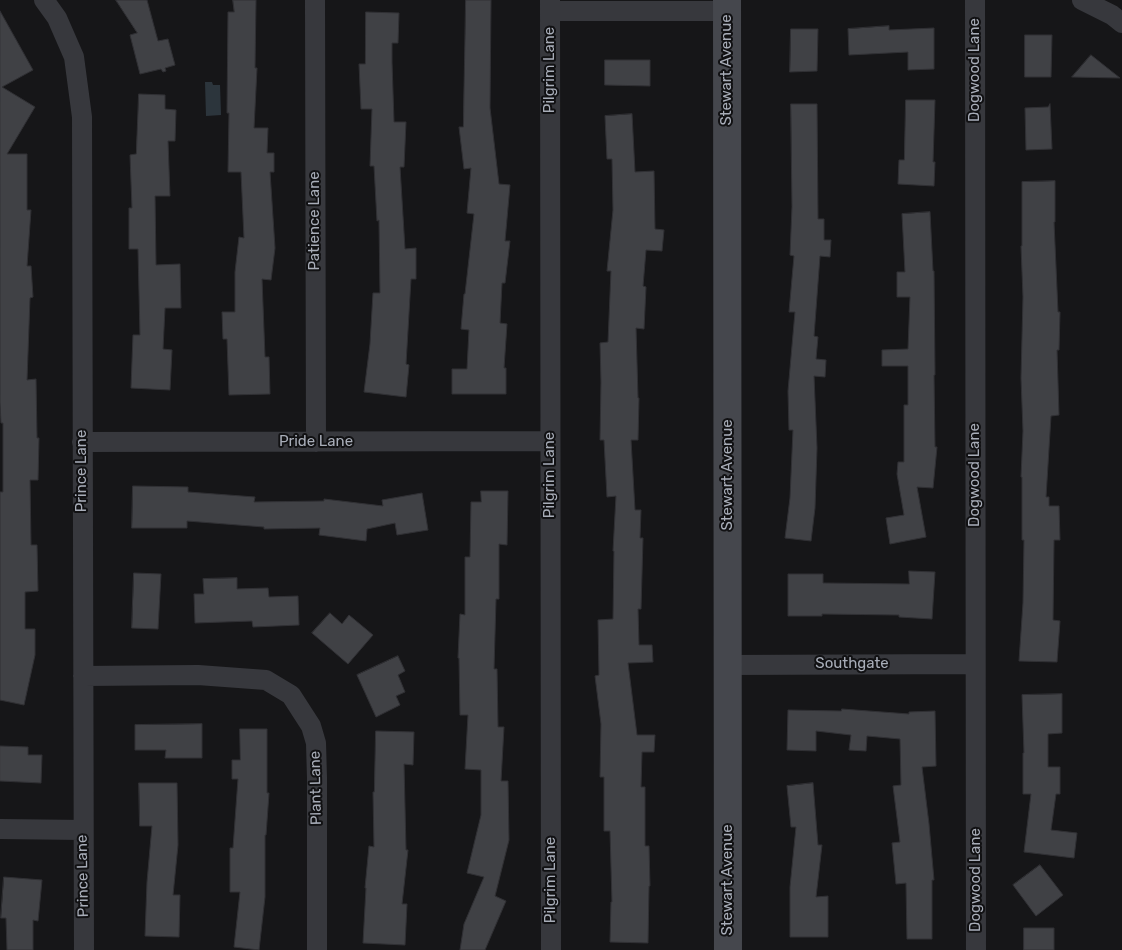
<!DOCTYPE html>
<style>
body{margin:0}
canvas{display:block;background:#161618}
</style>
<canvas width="1122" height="950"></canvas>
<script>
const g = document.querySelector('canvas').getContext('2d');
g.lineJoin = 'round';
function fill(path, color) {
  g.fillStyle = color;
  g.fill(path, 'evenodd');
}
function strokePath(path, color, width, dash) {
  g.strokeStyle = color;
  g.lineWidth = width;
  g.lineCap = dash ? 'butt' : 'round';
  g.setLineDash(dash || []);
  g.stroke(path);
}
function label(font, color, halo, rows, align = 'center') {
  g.font = font + ' Rubik,sans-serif';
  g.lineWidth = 4;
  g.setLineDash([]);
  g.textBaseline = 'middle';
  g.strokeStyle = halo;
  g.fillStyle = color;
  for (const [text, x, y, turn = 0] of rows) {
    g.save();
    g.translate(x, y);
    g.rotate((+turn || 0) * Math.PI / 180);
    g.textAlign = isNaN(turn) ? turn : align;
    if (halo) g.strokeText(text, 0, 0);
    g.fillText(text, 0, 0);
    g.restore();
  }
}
fill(new Path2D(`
 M 205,82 L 212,82 L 213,85 L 220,85 L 221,115 L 206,116 Z`), '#2c353c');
const building = new Path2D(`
 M 116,0 L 147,0 L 158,41 L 168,39 L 175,65 L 165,68 L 166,71 L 163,72 L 161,69 L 140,74 L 130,35 L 137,33 Z
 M 233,0 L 256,0 L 255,68 L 257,68 L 254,128 L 268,128 L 267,153 L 274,153 L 274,172 L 270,172 L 275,248 L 271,280 L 262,279 L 265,357 L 269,357 L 270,394 L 229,395 L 227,339 L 223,339 L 222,312 L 235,312 L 235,272 L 239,237 L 244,238 L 241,172 L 228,172 L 229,113 L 227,113 L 228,12 L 234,12 Z
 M 466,0 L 491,0 L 490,108 L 499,184 L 510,185 L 505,241 L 510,241 L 505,283 L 502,283 L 500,323 L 507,324 L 504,368 L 506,368 L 506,394 L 452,394 L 452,369 L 467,369 L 469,330 L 461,329 L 464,294 L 465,294 L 474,214 L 467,213 L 471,168 L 464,169 L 459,127 L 463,127 Z
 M 0,11 L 33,70 L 2,87 L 35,107 L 7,154 L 27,154 L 27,210 L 31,210 L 27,266 L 31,266 L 33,297 L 30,298 L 27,380 L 36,379 L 37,438 L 39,438 L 38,480 L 30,480 L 31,545 L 37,545 L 38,591 L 25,592 L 25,629 L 35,629 L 35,655 L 24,705 L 0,700 L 0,492 L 3,492 L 3,423 L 1,423 L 0,403 Z
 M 366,12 L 399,13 L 398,43 L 392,43 L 392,62 L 394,122 L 406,122 L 404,167 L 400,167 L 405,249 L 416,248 L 416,279 L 411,279 L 406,364 L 409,365 L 406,397 L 364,392 L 370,344 L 373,293 L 380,293 L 379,220 L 377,221 L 374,166 L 370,166 L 372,109 L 361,109 L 359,64 L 365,64 Z
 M 889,26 L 889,30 L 934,28 L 934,69 L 908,70 L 908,52 L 849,55 L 848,29 Z
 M 791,29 L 818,29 L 817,71 L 790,72 Z
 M 1025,35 L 1052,35 L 1051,77 L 1025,77 Z
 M 1091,55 L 1120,78 L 1072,77 Z
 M 605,60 L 650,60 L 650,86 L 605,85 Z
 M 139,94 L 165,95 L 165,109 L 176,110 L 175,141 L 168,141 L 170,196 L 155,196 L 156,265 L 180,264 L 181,308 L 165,308 L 163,349 L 172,350 L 170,390 L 131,388 L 133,335 L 140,335 L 138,249 L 129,249 L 129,208 L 132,208 L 130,155 L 136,154 Z
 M 906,100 L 935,100 L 933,162 L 935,162 L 934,186 L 898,184 L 899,160 L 904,160 Z
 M 791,104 L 817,104 L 818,219 L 824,219 L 824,240 L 831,240 L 830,257 L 820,256 L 814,336 L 818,337 L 816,359 L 826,360 L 825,377 L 814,376 L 817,448 L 815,508 L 811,541 L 785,538 L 790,498 L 793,430 L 789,430 L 788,391 L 795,312 L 789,312 L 794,256 L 790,255 L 792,207 Z
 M 1050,104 L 1052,149 L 1026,150 L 1025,108 L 1048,107 Z
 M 632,114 L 635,172 L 654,171 L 655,229 L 664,230 L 662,251 L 646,250 L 643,286 L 646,287 L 644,329 L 636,328 L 638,398 L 639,398 L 638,440 L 631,440 L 635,510 L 641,510 L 640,538 L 643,538 L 641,609 L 638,609 L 639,645 L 652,645 L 653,662 L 628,663 L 637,735 L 655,735 L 654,752 L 642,752 L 641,787 L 645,787 L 645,846 L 649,846 L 650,886 L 649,886 L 648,943 L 610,942 L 611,902 L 612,902 L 610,831 L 604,831 L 604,777 L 600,777 L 601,724 L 595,676 L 599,675 L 598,620 L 613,619 L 614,551 L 613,551 L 616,496 L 607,497 L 604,440 L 600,440 L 601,382 L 600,343 L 608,342 L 611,271 L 607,271 L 613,210 L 612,159 L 607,159 L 605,116 Z
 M 1055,181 L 1055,222 L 1054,222 L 1058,312 L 1060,312 L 1059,350 L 1057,350 L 1059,415 L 1051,416 L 1046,497 L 1049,497 L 1049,506 L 1059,506 L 1060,540 L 1054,540 L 1053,620 L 1060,621 L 1057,662 L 1019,661 L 1023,603 L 1024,540 L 1022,540 L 1022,477 L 1021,477 L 1023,431 L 1021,378 L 1023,297 L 1021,246 L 1022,246 L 1022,182 Z
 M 930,212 L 933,271 L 934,271 L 935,375 L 934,375 L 935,447 L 937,447 L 933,488 L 917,487 L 926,537 L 890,544 L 886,518 L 904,515 L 897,474 L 898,462 L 904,462 L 904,405 L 908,405 L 908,366 L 882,366 L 882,350 L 908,349 L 910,297 L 897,297 L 897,272 L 905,272 L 902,214 Z
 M 133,486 L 188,487 L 188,492 L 255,497 L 254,502 L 324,501 L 324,499 L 383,506 L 382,500 L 422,493 L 428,530 L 397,535 L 395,523 L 367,529 L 366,541 L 319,535 L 320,528 L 264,529 L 264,527 L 187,521 L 187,528 L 132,528 Z
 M 481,491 L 508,491 L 507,545 L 499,544 L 499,599 L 496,599 L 494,669 L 497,669 L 498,727 L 504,727 L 501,781 L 508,781 L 509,840 L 495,896 L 506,901 L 485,950 L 460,950 L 464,924 L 484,877 L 467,873 L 481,815 L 481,770 L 465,769 L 468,715 L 460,715 L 459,658 L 458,658 L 460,614 L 465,615 L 465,557 L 470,557 L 471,502 L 481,502 Z
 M 909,571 L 935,572 L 932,619 L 899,617 L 899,615 L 822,614 L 822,616 L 788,616 L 788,574 L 823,574 L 823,583 L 909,584 Z
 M 134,573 L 161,574 L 158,629 L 132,628 Z
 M 237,578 L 237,589 L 268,588 L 269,597 L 298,596 L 299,625 L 253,627 L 252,621 L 195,623 L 194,594 L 204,594 L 203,579 Z
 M 330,613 L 342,624 L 349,615 L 373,635 L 348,664 L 312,633 Z
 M 398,656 L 405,671 L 398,675 L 405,692 L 396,696 L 400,705 L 376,717 L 357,675 Z
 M 1062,694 L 1062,733 L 1048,734 L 1048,767 L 1060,767 L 1060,794 L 1056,794 L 1051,830 L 1077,833 L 1074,858 L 1024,852 L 1031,794 L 1023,794 L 1023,753 L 1024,753 L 1022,695 Z
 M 842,709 L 909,714 L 909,712 L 935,711 L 936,766 L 922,767 L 929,824 L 934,880 L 932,880 L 932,939 L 907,939 L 906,883 L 896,884 L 892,843 L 900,842 L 893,786 L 901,785 L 900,739 L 867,736 L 866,751 L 849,750 L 851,735 L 816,731 L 816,751 L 787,750 L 788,710 L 841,711 Z
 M 202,724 L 202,758 L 165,758 L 166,750 L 135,750 L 135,725 Z
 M 240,729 L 267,729 L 267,793 L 269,793 L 266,835 L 265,835 L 265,897 L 259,950 L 234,947 L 240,892 L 230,892 L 230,848 L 233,848 L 238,779 L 232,779 L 232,760 L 240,760 Z
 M 376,731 L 414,732 L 413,765 L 404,764 L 406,850 L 408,850 L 402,904 L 407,904 L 405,945 L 363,943 L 366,888 L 365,888 L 369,846 L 374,847 L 373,792 L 374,792 Z
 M 0,746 L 28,747 L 28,755 L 42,755 L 41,783 L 0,781 Z
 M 139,783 L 177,783 L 178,845 L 173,895 L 180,895 L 179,937 L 145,936 L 147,882 L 152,826 L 140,826 Z
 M 813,783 L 818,845 L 822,845 L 816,897 L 828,896 L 828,937 L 790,937 L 790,887 L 796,827 L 791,827 L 787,786 Z
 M 1040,865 L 1063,895 L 1036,916 L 1013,885 Z
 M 4,877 L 42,880 L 38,921 L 33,920 L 33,950 L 7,950 L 6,918 L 1,918 Z
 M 1024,928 L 1054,928 L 1054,950 L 1024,950 Z`);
fill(building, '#404145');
strokePath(building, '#303034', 1);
strokePath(new Path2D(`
 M 44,0 L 57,18 L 74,57 L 82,117 L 84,950
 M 315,0 L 316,442
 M 550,0 L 551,950
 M 975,0 L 976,950
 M 1082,0 L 1112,15 L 1122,23
 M 550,11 L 727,11
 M 82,442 L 550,441
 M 728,665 L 975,664
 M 83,676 L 198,675 L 266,680 L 291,695 L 311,726 L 316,743 L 317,778 L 317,950
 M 0,829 L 83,830`), '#37383d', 20);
strokePath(new Path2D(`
 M 727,0 L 728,950`), '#45474d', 28);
label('15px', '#a8adb8', '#111113', [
 ["Pilgrim Lane",550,70,-90],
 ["Stewart Avenue",727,70,-90],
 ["Dogwood Lane",975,70,-90],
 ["Patience Lane",315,221,-90],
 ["Pride Lane",316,442],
 ["Prince Lane",82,471,-90],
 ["Pilgrim Lane",550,475,-90],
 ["Stewart Avenue",728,475,-90],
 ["Dogwood Lane",975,475,-90],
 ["Southgate",852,664],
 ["Plant Lane",316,788,-91],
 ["Prince Lane",83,876,-91],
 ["Pilgrim Lane",551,880,-90],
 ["Stewart Avenue",728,880,-90],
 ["Dogwood Lane",976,880,-90]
]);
</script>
